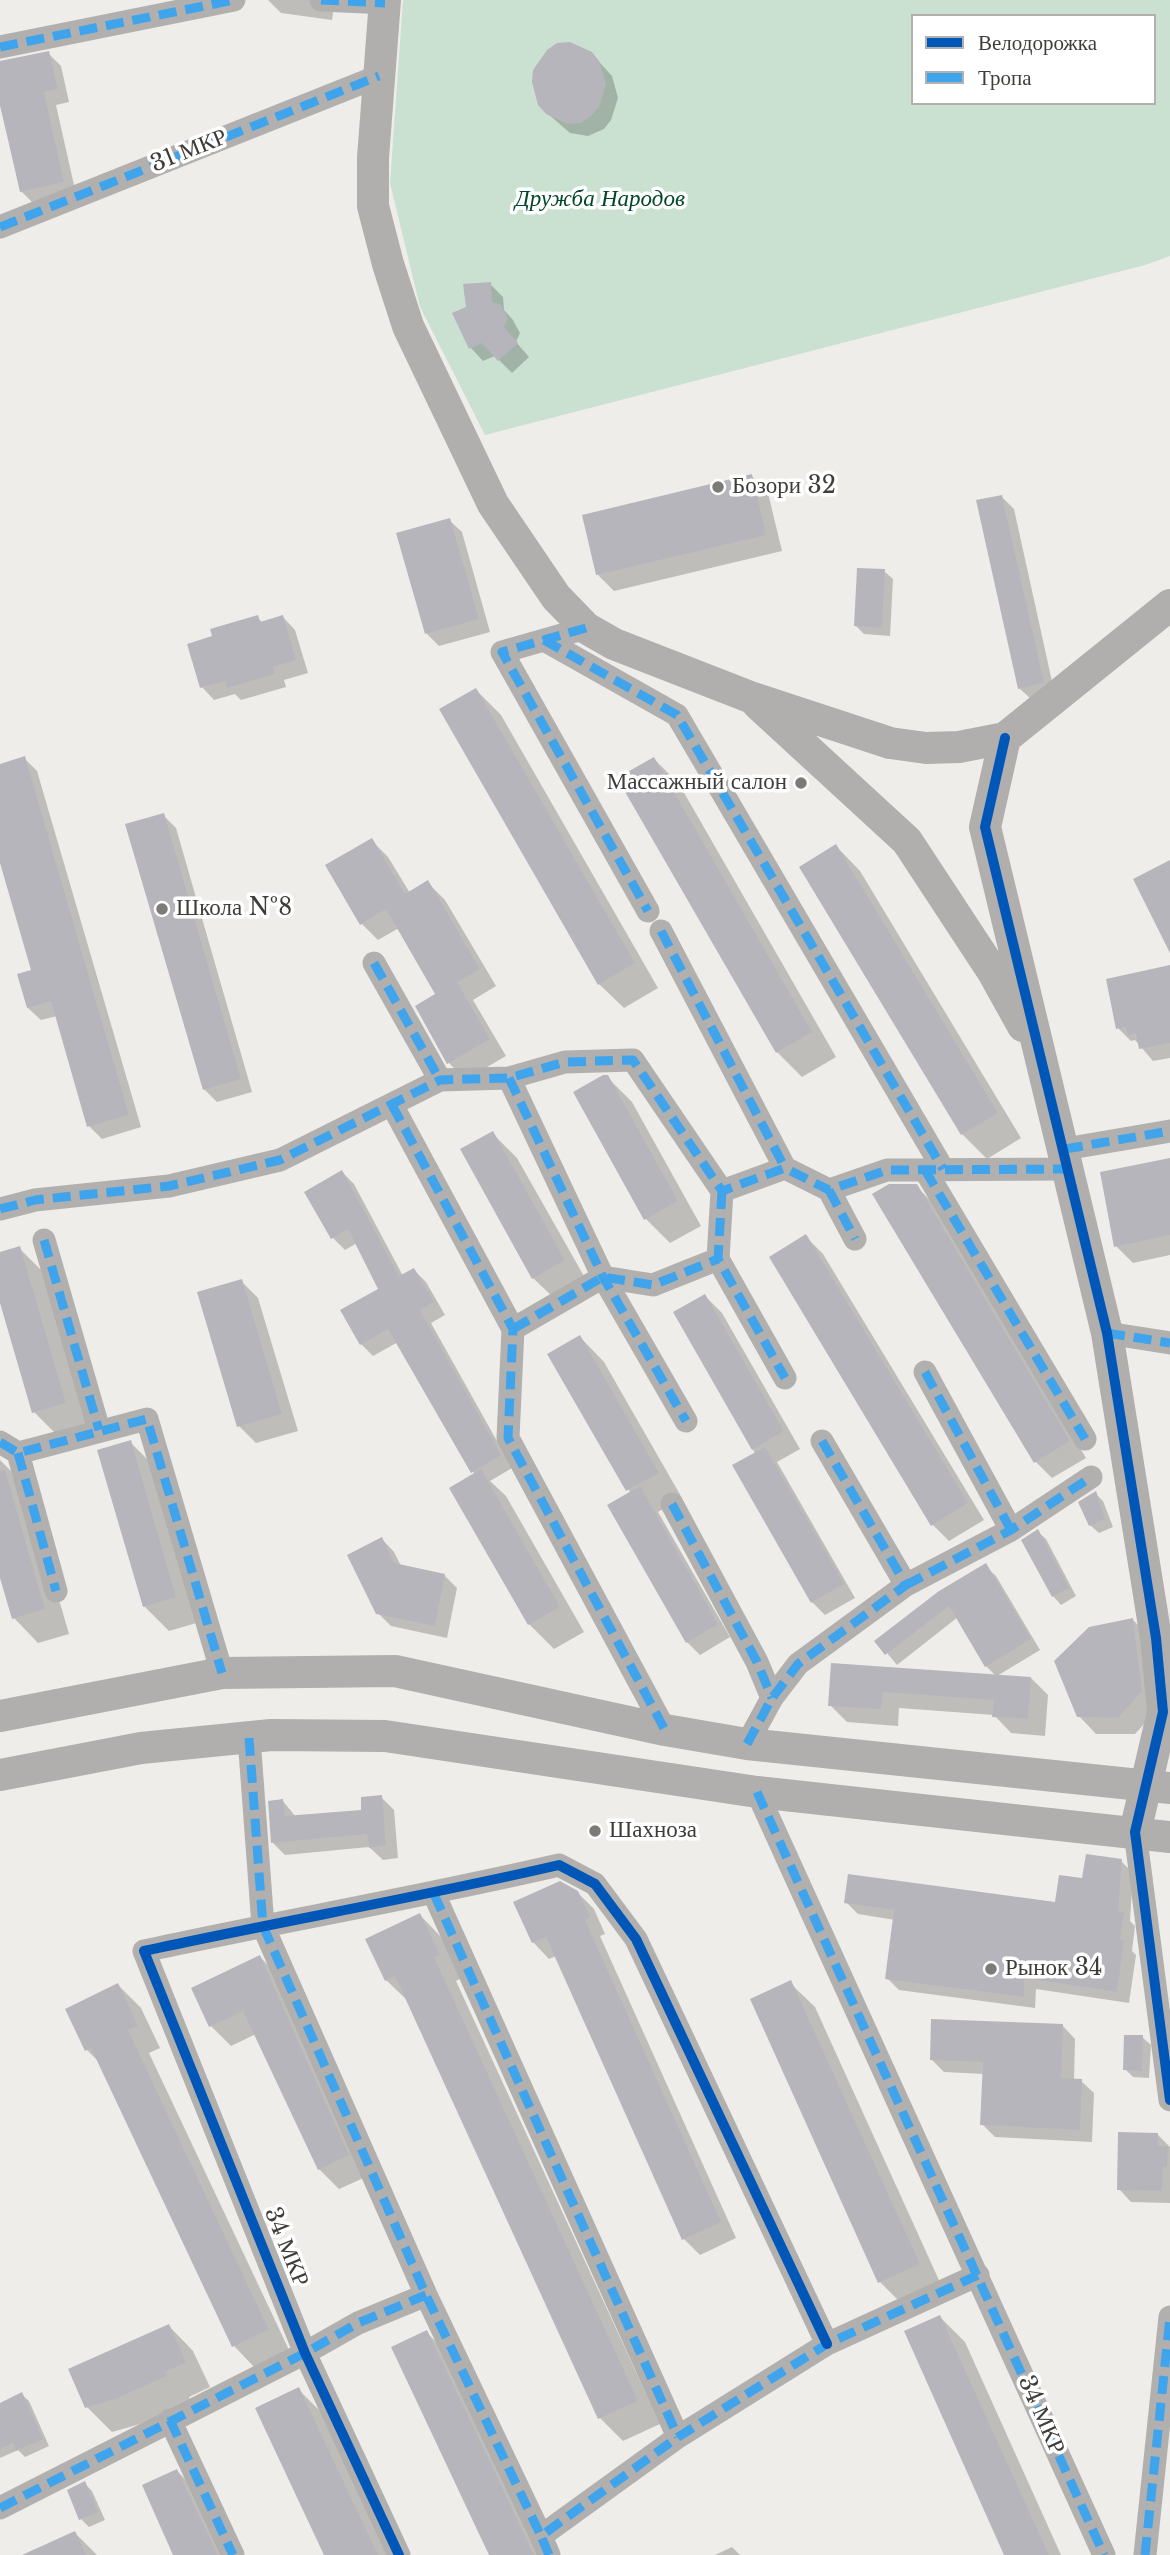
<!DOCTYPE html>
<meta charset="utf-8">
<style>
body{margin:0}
#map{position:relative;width:1170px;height:2555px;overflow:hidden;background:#efede9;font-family:"Libre Baskerville",serif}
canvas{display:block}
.legend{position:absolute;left:911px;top:14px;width:245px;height:91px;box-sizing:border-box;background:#fff;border:2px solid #b2b1b0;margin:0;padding:9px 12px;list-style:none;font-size:21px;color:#3e3d3a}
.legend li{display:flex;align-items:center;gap:14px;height:35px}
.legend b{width:35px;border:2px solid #b2b1b0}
</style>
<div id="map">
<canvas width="1170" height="2555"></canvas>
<ul class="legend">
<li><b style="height:9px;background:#0057b8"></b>Велодорожка</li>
<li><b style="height:9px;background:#3fa4ec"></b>Тропа</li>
</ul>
</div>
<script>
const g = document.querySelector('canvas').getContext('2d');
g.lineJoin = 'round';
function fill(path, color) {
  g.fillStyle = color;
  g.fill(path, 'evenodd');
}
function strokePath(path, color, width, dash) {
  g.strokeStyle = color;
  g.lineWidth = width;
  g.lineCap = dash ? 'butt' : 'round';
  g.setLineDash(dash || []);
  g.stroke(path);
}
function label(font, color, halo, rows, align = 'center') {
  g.font = font + ' "Libre Baskerville",serif';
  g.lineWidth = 7;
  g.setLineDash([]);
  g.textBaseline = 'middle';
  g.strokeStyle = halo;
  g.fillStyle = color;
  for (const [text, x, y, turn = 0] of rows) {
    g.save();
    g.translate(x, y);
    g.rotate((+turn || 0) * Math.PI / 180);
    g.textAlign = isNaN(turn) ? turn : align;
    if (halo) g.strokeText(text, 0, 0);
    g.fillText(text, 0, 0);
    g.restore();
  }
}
fill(new Path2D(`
 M 403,0 L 1170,0 L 1170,256 L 1145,265 L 485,435 L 420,307 L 390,183 ZM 913,16 L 1154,16 L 1154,103 L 913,103 Z`), '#cae0d0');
fill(new Path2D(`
 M 268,0 L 335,0 L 332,20 L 281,13 Z
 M 48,53 L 61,66 L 69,102 L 56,105 L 76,194 L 34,204 L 21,191 L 0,105 L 0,62 Z
 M 591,53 L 612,76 L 618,98 L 611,120 L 604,129 L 588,136 L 570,133 L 547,113 Z
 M 490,284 L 503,297 L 504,310 L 513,320 L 520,333 L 516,342 L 529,357 L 512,373 L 495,356 L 483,361 L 471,348 L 455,314 L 467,308 Z
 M 751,476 L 768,493 L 782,551 L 614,591 L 597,574 Z
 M 1001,496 L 1014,509 L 1055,695 L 1032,700 L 1019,688 Z
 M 449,520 L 462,532 L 490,632 L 439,646 L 427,634 L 398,534 Z
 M 884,571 L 893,579 L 890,636 L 864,634 L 856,626 Z
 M 257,617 L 263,623 L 283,617 L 295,630 L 308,673 L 284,680 L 286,687 L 241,700 L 235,694 L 214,700 L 202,687 L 214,637 Z
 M 476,690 L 501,715 L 658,988 L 624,1008 L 599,984 Z
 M 24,758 L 37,771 L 141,1127 L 102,1139 L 89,1126 L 57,1016 L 41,1020 L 28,1008 L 33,971 L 0,857 L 0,765 Z
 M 654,759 L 679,784 L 836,1057 L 802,1077 L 777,1052 Z
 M 163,815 L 176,828 L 252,1092 L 217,1102 L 204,1089 Z
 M 371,840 L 388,857 L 410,893 L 428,883 L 445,900 L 496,986 L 473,1000 L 506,1056 L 465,1080 L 449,1063 L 438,995 L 399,928 L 378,940 L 361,923 Z
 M 836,846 L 860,871 L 1021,1138 L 987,1159 L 962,1134 Z
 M 1170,967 L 1170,1058 L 1153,1061 L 1135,1040 L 1131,1041 L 1118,1028 Z
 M 607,1077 L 632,1102 L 701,1226 L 670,1243 L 646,1219 Z
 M 492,1133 L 517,1158 L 589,1285 L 558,1302 L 533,1278 Z
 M 1170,1160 L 1170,1255 L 1133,1263 L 1116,1246 Z
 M 342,1172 L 354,1184 L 403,1276 L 414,1270 L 426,1282 L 445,1315 L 431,1323 L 512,1468 L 490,1481 L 506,1496 L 584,1632 L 554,1649 L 529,1624 L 475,1475 L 398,1342 L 373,1356 L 361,1344 L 380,1289 L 357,1243 L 345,1250 L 333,1238 L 306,1192 Z
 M 916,1186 L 933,1203 L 1086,1458 L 1052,1478 L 1035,1461 Z
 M 806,1237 L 823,1254 L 984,1520 L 949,1541 L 932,1524 Z
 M 19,1248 L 44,1273 L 89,1428 L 59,1437 L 34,1412 L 0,1297 L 0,1253 Z
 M 241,1281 L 258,1298 L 298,1431 L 256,1443 L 239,1426 Z
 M 705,1296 L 722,1313 L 800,1449 L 777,1462 L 855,1598 L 825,1615 L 812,1602 L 753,1449 Z
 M 580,1337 L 604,1362 L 682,1498 L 658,1512 L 730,1637 L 700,1655 L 687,1642 L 631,1494 L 550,1354 Z
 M 130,1442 L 155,1467 L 200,1622 L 169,1631 L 144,1606 Z
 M 0,1460 L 26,1486 L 69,1634 L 38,1643 L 14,1618 L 0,1571 Z
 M 1095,1493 L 1103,1501 L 1113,1527 L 1099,1533 L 1090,1525 Z
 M 1037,1531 L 1046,1539 L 1076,1596 L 1061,1605 L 1053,1596 Z
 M 382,1539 L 394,1552 L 401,1566 L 444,1575 L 457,1588 L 447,1638 L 391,1626 L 378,1613 Z
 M 985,1566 L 996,1576 L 1040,1650 L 997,1676 L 1031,1678 L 1048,1695 L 1045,1736 L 1011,1733 L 994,1715 L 899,1708 L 898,1726 L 847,1722 L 830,1705 L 833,1665 L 996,1676 L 986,1666 L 958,1617 L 897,1665 L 877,1641 Z
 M 1133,1620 L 1150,1637 L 1158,1709 L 1135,1734 L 1096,1734 L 1079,1716 Z
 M 381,1797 L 394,1810 L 398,1858 L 383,1860 L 369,1847 L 285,1855 L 273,1843 L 282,1800 L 296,1817 L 362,1811 Z
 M 1121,1861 L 1133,1873 L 1130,1921 L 1135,1926 L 1132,1951 L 1136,1955 L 1129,2003 L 1036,1989 L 1035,2008 L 899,1990 L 887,1978 L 895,1920 L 858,1914 L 846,1902 L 1056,1904 L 1084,1880 Z
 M 577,1892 L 594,1909 L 605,1934 L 600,1936 L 736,2238 L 700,2255 L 684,2239 L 556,1956 L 549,1959 L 533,1942 L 516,1903 Z
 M 420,1915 L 443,1939 L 462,1978 L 456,1981 L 660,2424 L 623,2441 L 600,2418 L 409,2002 L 386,1980 Z
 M 260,1957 L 280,1977 L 368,2176 L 339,2189 L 319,2169 L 256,2034 L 231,2046 L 211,2026 Z
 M 790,1983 L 815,2007 L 943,2289 L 905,2307 L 880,2282 L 752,2000 Z
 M 118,1985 L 141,2008 L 160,2048 L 149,2053 L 290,2352 L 256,2369 L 234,2346 L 101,2064 L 87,2050 Z
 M 1063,2026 L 1075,2039 L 1074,2080 L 1081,2081 L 1094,2093 L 1092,2142 L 995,2137 L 982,2124 L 984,2074 L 944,2072 L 931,2059 Z
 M 1142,2037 L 1151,2045 L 1149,2078 L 1133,2077 L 1125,2069 Z
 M 1158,2135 L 1170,2147 L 1170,2203 L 1131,2202 L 1119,2189 Z
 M 940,2317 L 965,2342 L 1061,2555 L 1006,2555 Z
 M 169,2326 L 193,2351 L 210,2387 L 189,2397 L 190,2401 L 140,2424 L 112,2432 L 87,2407 Z
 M 427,2333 L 452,2357 L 545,2555 L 491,2555 Z
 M 298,2389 L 323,2414 L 389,2555 L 326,2555 Z
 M 22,2395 L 29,2401 L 49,2446 L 25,2457 L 18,2450 L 0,2458 L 0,2405 Z
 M 177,2471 L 202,2496 L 229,2555 L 175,2555 Z
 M 84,2483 L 92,2491 L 105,2520 L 89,2527 L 81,2519 Z
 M 75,2533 L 97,2555 L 33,2555 Z
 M 732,2547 L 740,2555 L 715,2555 Z`), '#0003');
fill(new Path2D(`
 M 570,42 L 592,52 L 599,61 L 606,84 L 599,107 L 591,116 L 581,123 L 567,124 L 546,114 L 538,105 L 532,82 L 533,70 L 547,50 L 557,43 Z
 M 49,51 L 58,89 L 44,92 L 64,182 L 20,192 L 0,105 L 0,61 Z
 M 491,282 L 492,302 L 501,305 L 508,319 L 504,327 L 518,343 L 498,361 L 482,343 L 469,349 L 452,313 L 466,307 L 463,284 Z
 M 752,474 L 766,535 L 596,575 L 582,515 Z
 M 1002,495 L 1044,683 L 1018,689 L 976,500 Z
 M 450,518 L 479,619 L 425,634 L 396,533 Z
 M 857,568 L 885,569 L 882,628 L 854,626 Z
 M 258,615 L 260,622 L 283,615 L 296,660 L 273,667 L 275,674 L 227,688 L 225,681 L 200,688 L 187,644 L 212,636 L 210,629 Z
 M 476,688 L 635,963 L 598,985 L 439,709 Z
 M 25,756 L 129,1115 L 87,1127 L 51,1001 L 27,1008 L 17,974 L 31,970 L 0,863 L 0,764 Z
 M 654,757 L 812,1032 L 776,1053 L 617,778 Z
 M 164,813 L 241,1079 L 203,1090 L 125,824 Z
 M 372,838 L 405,894 L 428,880 L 480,969 L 457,982 L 490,1039 L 447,1064 L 415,1006 L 435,994 L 386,909 L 360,925 L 325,865 Z
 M 836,844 L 998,1113 L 961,1135 L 799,867 Z
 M 1170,860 L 1170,953 L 1133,879 Z
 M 1170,965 L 1170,1043 L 1139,1049 L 1136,1033 L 1128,1035 L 1126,1027 L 1116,1029 L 1106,979 Z
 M 603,1075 L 608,1075 L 678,1201 L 644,1220 L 573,1092 Z
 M 493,1131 L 565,1260 L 532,1279 L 460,1149 Z
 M 1170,1158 L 1170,1235 L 1114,1247 L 1100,1172 Z
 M 342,1170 L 399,1276 L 414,1268 L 434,1302 L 420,1310 L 501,1455 L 471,1473 L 388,1329 L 360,1345 L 340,1310 L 378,1289 L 348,1229 L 331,1239 L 304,1192 Z
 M 889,1184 L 917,1184 L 1070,1441 L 1034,1463 L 872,1194 Z
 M 806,1234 L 968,1503 L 931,1526 L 769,1257 Z
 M 20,1246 L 66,1403 L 32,1413 L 0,1303 L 0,1252 Z
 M 242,1279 L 282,1414 L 237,1427 L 197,1292 Z
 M 705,1294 L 784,1431 L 752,1450 L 673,1312 Z
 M 580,1335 L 659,1473 L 626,1491 L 547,1354 Z
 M 131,1440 L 176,1597 L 143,1607 L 97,1450 Z
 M 765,1447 L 844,1584 L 811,1603 L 732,1465 Z
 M 481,1469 L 560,1607 L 528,1625 L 449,1488 Z
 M 5,1470 L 45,1609 L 12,1619 L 0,1578 L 0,1471 Z
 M 640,1486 L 718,1624 L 686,1643 L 607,1505 Z
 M 1096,1491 L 1105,1519 L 1089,1526 L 1078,1502 Z
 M 1038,1529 L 1069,1588 L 1052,1597 L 1021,1540 Z
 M 382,1537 L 394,1563 L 445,1574 L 435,1626 L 376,1614 L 347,1555 Z
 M 986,1563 L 1031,1639 L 985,1667 L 949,1606 L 885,1655 L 874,1641 L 939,1591 Z
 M 1133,1618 L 1142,1691 L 1118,1718 L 1077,1717 L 1054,1661 L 1089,1627 Z
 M 831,1663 L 1031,1677 L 1028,1719 L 992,1717 L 994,1700 L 883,1692 L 881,1709 L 828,1706 Z
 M 382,1795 L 386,1845 L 369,1848 L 367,1834 L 271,1843 L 268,1801 L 283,1799 L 285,1816 L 361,1810 L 361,1797 Z
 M 1086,1854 L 1122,1859 L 1118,1911 L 1124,1912 L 1120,1940 L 1124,1941 L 1117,1992 L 1024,1978 L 1024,1997 L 885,1979 L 894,1910 L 844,1903 L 848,1874 L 1055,1902 L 1059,1875 L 1082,1878 Z
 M 560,1881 L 578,1891 L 590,1917 L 585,1920 L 721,2222 L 682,2240 L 546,1937 L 532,1943 L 513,1902 Z
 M 420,1913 L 440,1955 L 434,1957 L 638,2401 L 598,2419 L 395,1976 L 385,1981 L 365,1939 Z
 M 260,1955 L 349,2155 L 318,2170 L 243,2011 L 209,2027 L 191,1988 Z
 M 791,1980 L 920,2264 L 878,2283 L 750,1999 Z
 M 118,1983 L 138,2026 L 128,2030 L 269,2330 L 232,2347 L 91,2048 L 85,2051 L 65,2009 Z
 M 931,2019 L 1063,2024 L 1061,2078 L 1082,2079 L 1080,2130 L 980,2125 L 983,2062 L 930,2060 Z
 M 1124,2035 L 1143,2035 L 1142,2071 L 1123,2070 Z
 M 1118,2132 L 1158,2133 L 1158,2146 L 1168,2146 L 1167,2167 L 1163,2167 L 1162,2191 L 1117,2190 Z
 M 940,2315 L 1049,2555 L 1004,2555 L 904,2331 Z
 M 169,2324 L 186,2362 L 165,2372 L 167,2376 L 115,2399 L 85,2408 L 68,2369 Z
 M 427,2330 L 496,2474 L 534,2555 L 489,2555 L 391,2347 Z
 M 299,2387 L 378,2555 L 324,2555 L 255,2408 Z
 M 22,2392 L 43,2439 L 16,2451 L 13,2443 L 0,2449 L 0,2403 Z
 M 177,2469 L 218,2555 L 173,2555 L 142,2485 Z
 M 85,2481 L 98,2512 L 79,2520 L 67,2490 Z
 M 75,2531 L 86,2555 L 22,2555 Z`), '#b6b5bc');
strokePath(new Path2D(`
 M 321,0 L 385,3
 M 0,47 L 234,0
 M 0,227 L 379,76
 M 586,628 L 502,652 L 648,911
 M 544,640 L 677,715 L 943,1169
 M 661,931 L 785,1168
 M 374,963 L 440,1080
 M 509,1078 L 603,1277 L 686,1421
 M 392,1105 L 513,1329 L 508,1438 L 665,1730
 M 1065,1149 L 1170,1131
 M 925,1170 L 1085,1439
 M 829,1190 L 855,1239
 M 722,1191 L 718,1259 L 785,1378
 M 0,1209 L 35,1200 L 169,1186 L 280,1160 L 440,1080 L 509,1078 L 565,1062 L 633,1060 L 722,1191 L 785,1168 L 829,1190 L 887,1170 L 1070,1169
 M 44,1240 L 99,1430
 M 513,1329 L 603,1277 L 653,1285 L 718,1259
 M 1107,1333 L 1170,1343
 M 925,1372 L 1011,1530
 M 0,1442 L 18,1453 L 147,1419 L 222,1673
 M 18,1453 L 56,1591
 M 672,1504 L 757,1662 L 772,1698
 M 906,1585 L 1011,1530 L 1091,1477
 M 249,1738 L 263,1926 L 426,2295 L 541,2536
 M 747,1744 L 772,1698 L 798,1664 L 906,1585 L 822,1441
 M 757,1792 L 1104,2555
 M 1135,1832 L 1170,2100
 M 434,1894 L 678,2437
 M 170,2420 L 233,2555
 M 0,2508 L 305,2353 L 358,2323 L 426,2295
 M 399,2555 L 305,2353 L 144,1951 C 282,1921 421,1897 559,1865 L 595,1884 L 636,1939 L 827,2344
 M 549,2555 L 541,2536 L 678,2437 L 827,2344 L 978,2275
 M 1145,2555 L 1170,2317`), '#b2b0ae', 23);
strokePath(new Path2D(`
 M 385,0 L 373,158 L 373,206 L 388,264 L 408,326 L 493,504 L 556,597 L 586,628 L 614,644 L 750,697 L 890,743 L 926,748 L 959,747 L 1005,738 L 1170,605
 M 758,704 L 907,841 L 993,972 L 1023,1026
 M 1005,738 L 985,827 L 1107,1333 L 1156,1638 L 1163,1712 L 1135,1832
 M 0,1716 L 222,1673 L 395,1671 L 665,1730 L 747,1744 L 1170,1788
 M 0,1775 L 141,1748 L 271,1735 L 385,1736 L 757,1792 L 1170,1837`), '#b1afae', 32);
strokePath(new Path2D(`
 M 321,0 L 385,3
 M 0,47 L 234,0
 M 0,227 L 379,76
 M 586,628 L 502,652 L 648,911
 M 544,640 L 677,715 L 943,1169
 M 661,931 L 785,1168
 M 374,963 L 440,1080
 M 509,1078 L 603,1277 L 686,1421
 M 392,1105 L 513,1329 L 508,1438 L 665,1730
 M 1065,1149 L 1170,1131
 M 925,1170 L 1085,1439
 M 829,1190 L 855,1239
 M 722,1191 L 718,1259 L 785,1378
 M 0,1209 L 35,1200 L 169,1186 L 280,1160 L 440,1080 L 509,1078 L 565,1062 L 633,1060 L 722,1191 L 785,1168 L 829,1190 L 887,1170 L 1070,1169
 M 44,1240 L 99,1430
 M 513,1329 L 603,1277 L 653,1285 L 718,1259
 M 1107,1333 L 1170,1343
 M 925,1372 L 1011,1530
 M 0,1442 L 18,1453 L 147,1419 L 222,1673
 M 18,1453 L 56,1591
 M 672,1504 L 757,1662 L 772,1698
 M 906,1585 L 1011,1530 L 1091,1477
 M 249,1738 L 263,1926 L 426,2295 L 541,2536
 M 747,1744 L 772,1698 L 798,1664 L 906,1585 L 822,1441
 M 757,1792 L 1104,2555
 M 434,1894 L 678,2437
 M 170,2420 L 233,2555
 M 0,2508 L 305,2353 L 358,2323 L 426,2295
 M 549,2555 L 541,2536 L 678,2437 L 827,2344 L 978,2275
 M 1145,2555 L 1170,2317`), '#3fa4ec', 9, [18, 9]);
strokePath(new Path2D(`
 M 1005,738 L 985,827 L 1107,1333 L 1156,1638 L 1163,1712 L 1135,1832 L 1170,2100
 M 399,2555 L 305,2353 L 144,1951 C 282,1921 421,1897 559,1865 L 595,1884 L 636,1939 L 827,2344`), '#0057b8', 10);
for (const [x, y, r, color] of [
 [718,487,7,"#7c7b77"],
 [801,783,7,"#7c7b77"],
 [162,909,7,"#7c7b77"],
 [595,1831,7,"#7c7b77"],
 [991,1969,7,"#7c7b77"]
]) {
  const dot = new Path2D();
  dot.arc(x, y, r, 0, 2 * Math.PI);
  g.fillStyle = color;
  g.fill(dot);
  strokePath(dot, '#fff', 2.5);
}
label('23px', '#3e3d3a', '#fff', [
 ["31 МКР",189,151,-22],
 ["34 МКР",286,2247,68],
 ["34 МКР",1041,2415,66]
]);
label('italic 23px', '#03472b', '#fff', [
 ["Дружба Народов",600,200]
]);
label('23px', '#3e3d3a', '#fff', [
 ["Бозори 32",732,487],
 ["Массажный салон",787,783,"right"],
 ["Школа №8",176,909],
 ["Шахноза",609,1831],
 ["Рынок 34",1005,1969]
], 'left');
</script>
